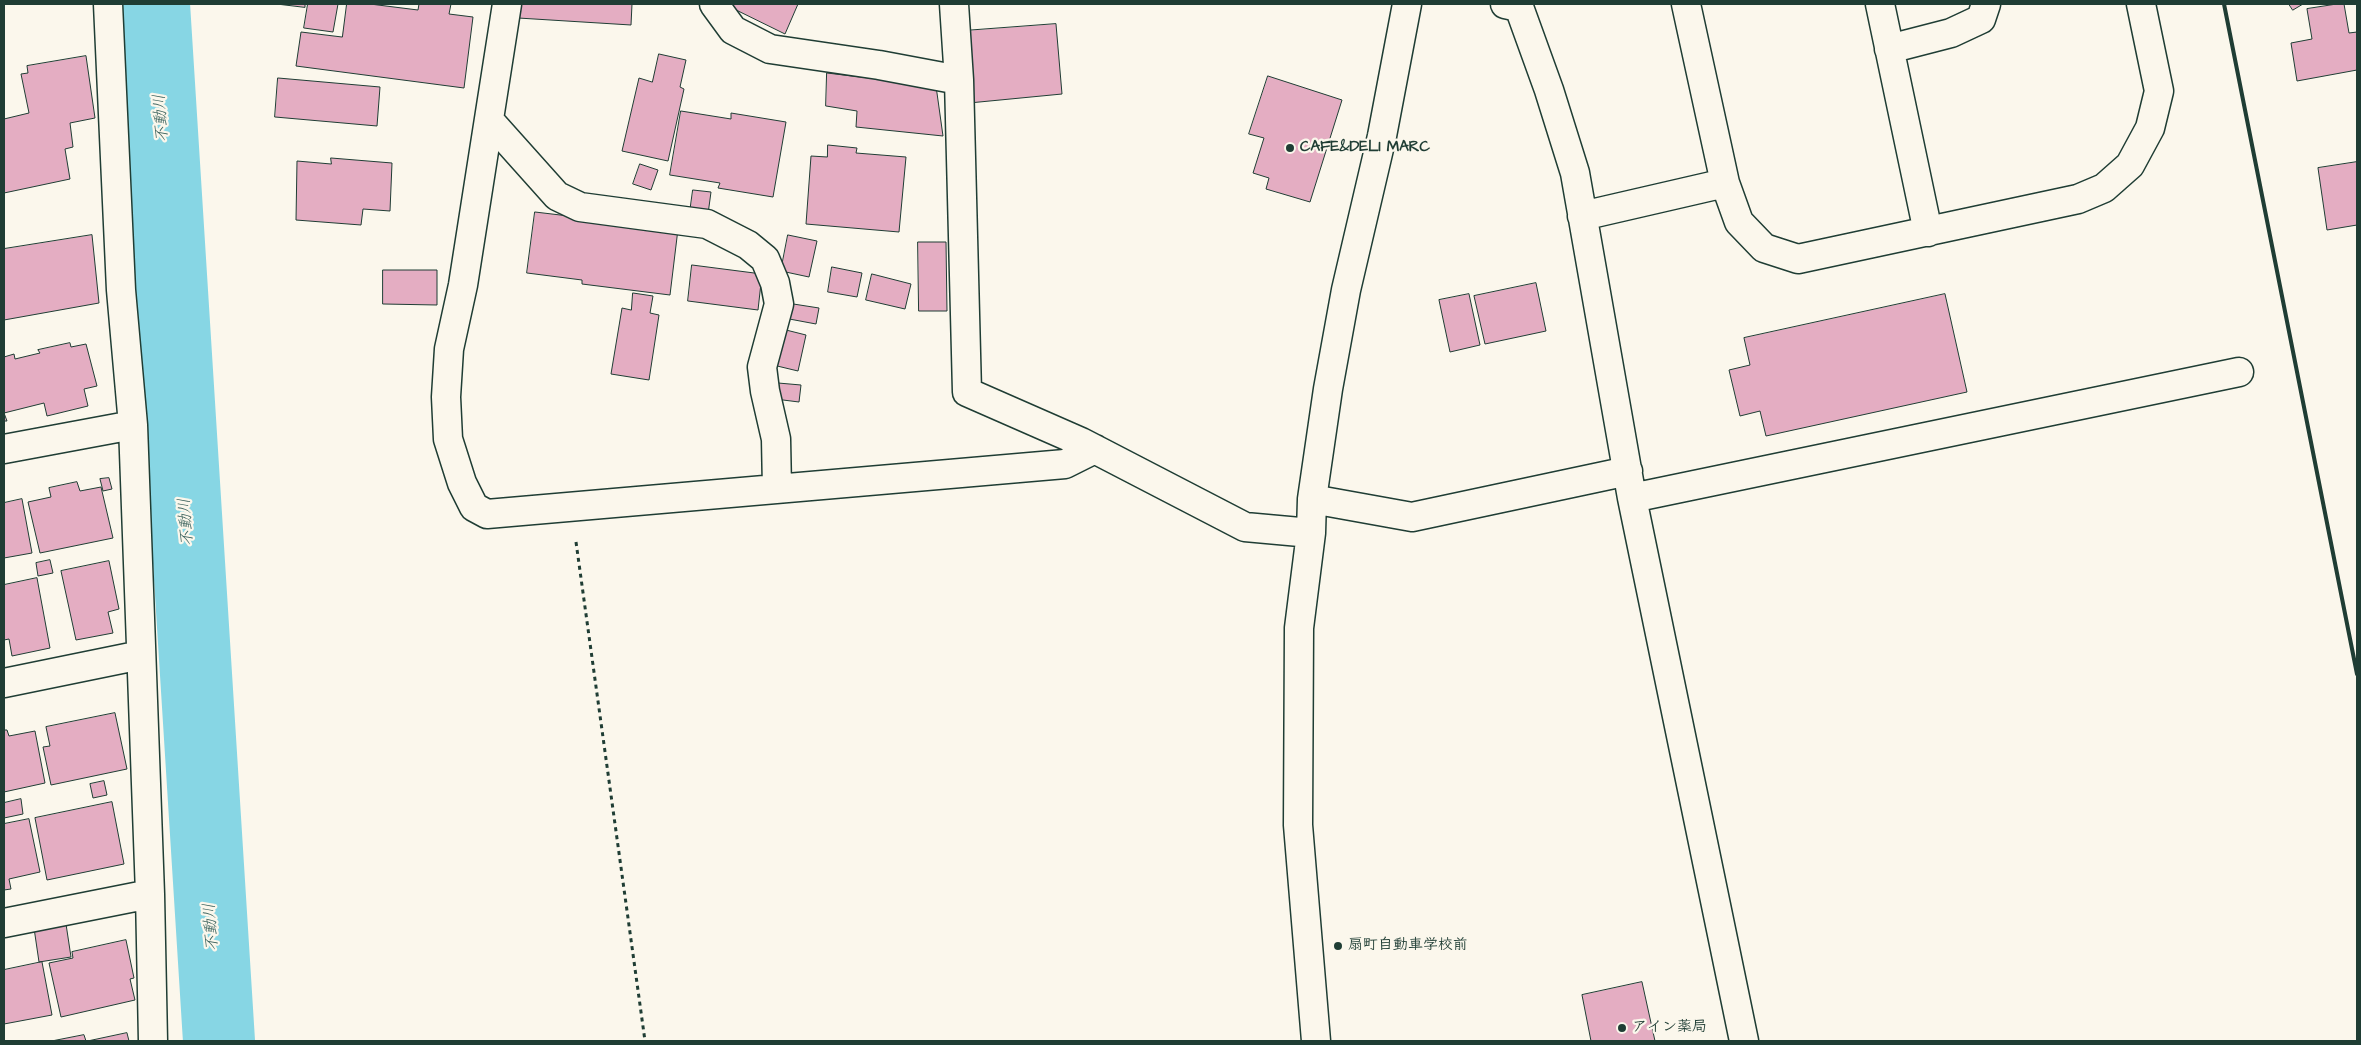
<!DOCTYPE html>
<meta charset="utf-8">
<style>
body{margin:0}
#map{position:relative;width:2361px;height:1045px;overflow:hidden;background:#fbf7ec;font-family:"Architects Daughter",sans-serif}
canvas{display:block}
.frame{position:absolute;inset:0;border:5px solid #1f3d34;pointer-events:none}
</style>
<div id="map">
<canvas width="2361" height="1045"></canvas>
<div class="frame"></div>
</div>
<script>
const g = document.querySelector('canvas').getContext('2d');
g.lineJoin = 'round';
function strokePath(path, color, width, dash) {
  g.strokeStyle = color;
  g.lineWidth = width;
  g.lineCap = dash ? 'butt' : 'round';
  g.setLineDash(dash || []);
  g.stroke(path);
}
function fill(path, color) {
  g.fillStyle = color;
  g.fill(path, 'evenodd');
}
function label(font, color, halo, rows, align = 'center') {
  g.font = font + ' "Architects Daughter","Klee One",sans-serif';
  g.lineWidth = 4.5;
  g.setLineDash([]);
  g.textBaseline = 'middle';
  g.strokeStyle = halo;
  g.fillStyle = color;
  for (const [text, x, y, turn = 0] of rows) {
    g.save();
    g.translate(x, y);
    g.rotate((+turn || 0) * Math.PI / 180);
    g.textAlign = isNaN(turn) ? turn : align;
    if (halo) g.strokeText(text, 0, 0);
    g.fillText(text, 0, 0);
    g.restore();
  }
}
strokePath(new Path2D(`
 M 154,4 L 219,1041`), '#87d6e4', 72);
const building = new Path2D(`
 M 277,4 L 305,4 L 305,7 Z
 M 308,4 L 338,4 L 333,32 L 304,28 Z
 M 347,4 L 370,4 L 418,10 L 419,4 L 451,4 L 449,14 L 473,17 L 464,88 L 296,66 L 301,32 L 342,37 Z
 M 519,4 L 632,4 L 631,25 L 518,18 Z
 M 731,4 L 798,4 L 785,34 L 730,7 Z
 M 2289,4 L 2303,4 L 2293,10 Z
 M 2337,4 L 2344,4 L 2349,33 L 2357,32 L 2357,70 L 2297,81 L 2291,43 L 2312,39 L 2307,9 Z
 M 1056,24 L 1062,94 L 969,103 L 963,31 Z
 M 659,54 L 686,60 L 680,87 L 684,89 L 668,161 L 622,151 L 639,78 L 652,82 Z
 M 86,56 L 95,118 L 70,123 L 73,147 L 65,149 L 70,179 L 4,193 L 4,119 L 29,113 L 21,74 L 28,73 L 27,66 Z
 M 827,73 L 936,86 L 943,136 L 856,127 L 857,111 L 826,106 Z
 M 1268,76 L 1342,100 L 1310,202 L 1266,189 L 1269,178 L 1253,173 L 1264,138 L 1249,134 Z
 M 278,78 L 380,87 L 377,126 L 275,117 Z
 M 681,111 L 731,119 L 731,113 L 786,122 L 773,197 L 718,188 L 720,183 L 670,175 Z
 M 828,145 L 857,148 L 856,153 L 906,157 L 899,232 L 806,224 L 811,156 L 827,157 Z
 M 331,158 L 392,163 L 390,211 L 363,209 L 361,225 L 296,220 L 297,161 L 331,164 Z
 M 2357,162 L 2357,225 L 2327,230 L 2318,168 Z
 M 640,164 L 658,170 L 651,190 L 633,184 Z
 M 693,190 L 711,192 L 708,214 L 690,212 Z
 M 535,212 L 678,229 L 670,295 L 582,284 L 582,280 L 527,273 Z
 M 92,235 L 99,303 L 4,320 L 4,249 Z
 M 788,235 L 817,241 L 809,277 L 781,271 Z
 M 918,242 L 946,242 L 947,311 L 919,311 Z
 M 692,265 L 762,274 L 758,310 L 688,301 Z
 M 832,267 L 862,273 L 857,297 L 828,292 Z
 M 383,270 L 437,270 L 437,305 L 383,304 Z
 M 872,274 L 911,284 L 905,309 L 866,300 Z
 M 1536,283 L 1546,331 L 1485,344 L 1474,296 Z
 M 633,293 L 653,296 L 650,313 L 659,315 L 649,380 L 611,374 L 622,308 L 631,310 Z
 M 1469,294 L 1480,345 L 1450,352 L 1439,300 Z
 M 1945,294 L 1967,392 L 1766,436 L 1760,411 L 1740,416 L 1729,370 L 1750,365 L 1744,338 Z
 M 787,303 L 819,308 L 816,324 L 784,318 Z
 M 782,329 L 806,335 L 798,371 L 773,365 Z
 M 70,343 L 71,347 L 86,344 L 97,386 L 84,389 L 88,406 L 47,416 L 44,403 L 4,413 L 7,421 L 4,421 L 4,357 L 14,354 L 15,359 L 40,353 L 38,350 Z
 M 778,383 L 801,385 L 799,402 L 775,399 Z
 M 109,478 L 112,489 L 103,491 L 100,479 Z
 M 77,482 L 80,491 L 101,487 L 113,538 L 40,553 L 28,502 L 51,497 L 49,488 Z
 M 22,499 L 32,553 L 4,558 L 4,503 Z
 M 50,560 L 53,573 L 38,576 L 36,563 Z
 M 109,561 L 119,609 L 108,612 L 113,633 L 76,640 L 61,571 Z
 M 37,578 L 50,648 L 12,656 L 9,639 L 4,640 L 4,585 Z
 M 115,713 L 127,769 L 51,785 L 43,747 L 50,746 L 46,727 Z
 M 4,730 L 7,730 L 9,736 L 35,731 L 45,783 L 4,792 Z
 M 104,781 L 107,795 L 93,798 L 90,784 Z
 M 21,799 L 23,814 L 4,818 L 4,803 Z
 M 112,802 L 124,864 L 47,880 L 35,818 Z
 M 29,819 L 40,872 L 9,879 L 11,889 L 4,890 L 4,824 Z
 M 66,924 L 71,957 L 39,962 L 34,928 Z
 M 126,940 L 134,978 L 130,979 L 135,1000 L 61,1017 L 49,963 L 73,958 L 72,952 Z
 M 42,962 L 52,1015 L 4,1024 L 4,970 Z
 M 1642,982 L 1655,1041 L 1591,1041 L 1582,995 Z
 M 127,1033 L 129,1041 L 88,1041 Z
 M 84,1035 L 86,1041 L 52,1041 Z`);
fill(building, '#e4adc2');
strokePath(building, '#1f3d34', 1);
const minor = new Path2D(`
 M 108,4 L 121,290 L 133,425 L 150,894 L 153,1041
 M 507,4 L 463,285 L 449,349 L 446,397 L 448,439 L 462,483 L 474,507 L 487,514 L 1065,464 L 1095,449
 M 714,4 L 733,30 L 770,49 L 879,65 L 959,80 L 967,392 L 1081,442 L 1245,527 L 1311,533
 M 954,4 L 959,80
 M 1505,4 L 1519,7 L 1549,90 L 1575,173 L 1632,498 L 1744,1041
 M 1686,4 L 1725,183 L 1739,222 L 1764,248 L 1798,259 L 2078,199 L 2104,188 L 2130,165 L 2150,128 L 2159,91 L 2141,4
 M 1880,4 L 1928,232
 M 1889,49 L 1951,33 L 1981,19 L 1986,4
 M 489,120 L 557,196 L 580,207 L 707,224 L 748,245 L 765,259 L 775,283 L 779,304 L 762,367 L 765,391 L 776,439 L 777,489
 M 1582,216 L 1725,183
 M 4,449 L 133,425
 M 1632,498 L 2239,372
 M 1312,499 L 1412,517 L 1628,471
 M 4,683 L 141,655
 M 4,923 L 150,894
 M 1316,1041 L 1298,825 L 1299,628 L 1311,533 L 1312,499 L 1328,389 L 1346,290 L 1382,136 L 1407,4`);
strokePath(minor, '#1f3d34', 31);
strokePath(new Path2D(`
 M 576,542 L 645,1041`), '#1f3d34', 3, [4, 4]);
strokePath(minor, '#fbf7ec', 28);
strokePath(new Path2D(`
 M 2224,4 L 2357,674`), '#1f3d34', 4);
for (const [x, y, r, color] of [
 [1290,148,5,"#1f3d34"],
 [1338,946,5,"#1f3d34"],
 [1622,1028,5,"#1f3d34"]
]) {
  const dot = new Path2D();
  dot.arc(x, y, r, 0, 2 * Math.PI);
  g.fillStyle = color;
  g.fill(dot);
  strokePath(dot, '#fbf7ec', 2);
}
label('bold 15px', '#1f3d34', '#fbf7ec', [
 ["CAFE&DELI MARC",1300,148],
 ["扇町自動車学校前",1348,946],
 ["アイン薬局",1632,1028]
], 'left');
label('italic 16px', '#345c57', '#fbf7ec', [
 ["不動川",162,118,-94],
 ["不動川",187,522,-94],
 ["不動川",212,927,-94]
]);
</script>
